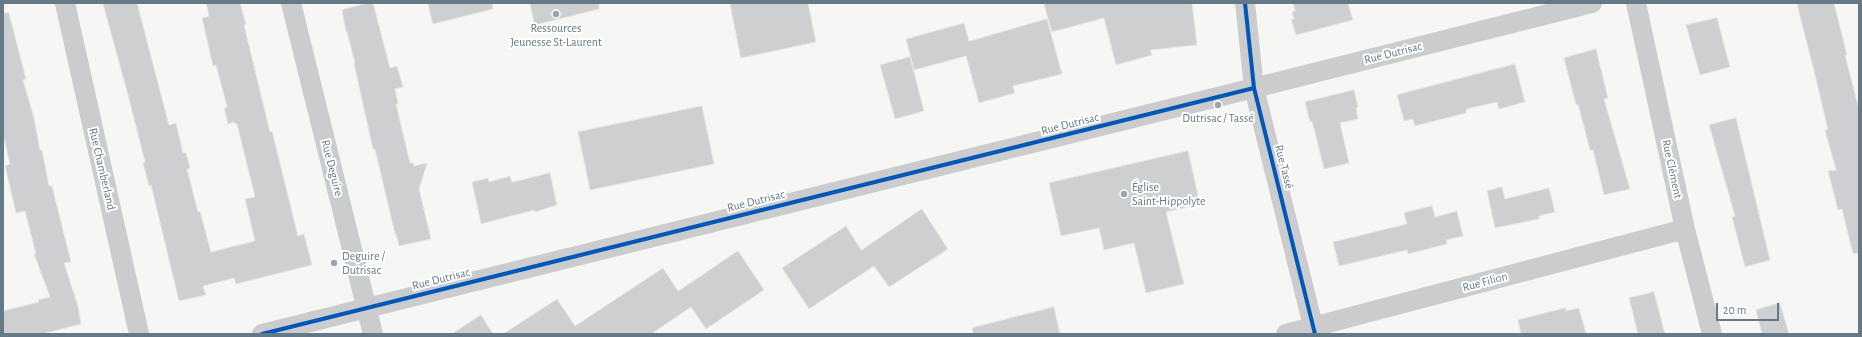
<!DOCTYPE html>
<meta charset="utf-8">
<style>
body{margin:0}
#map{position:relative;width:1862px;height:337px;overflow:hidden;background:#f6f6f5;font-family:"Alegreya Sans",sans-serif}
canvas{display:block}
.frame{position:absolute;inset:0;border:4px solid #657987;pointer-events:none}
.scale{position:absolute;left:1716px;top:303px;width:63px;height:18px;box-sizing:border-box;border:2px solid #657987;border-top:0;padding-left:5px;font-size:12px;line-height:14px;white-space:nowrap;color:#657987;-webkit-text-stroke:3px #fff;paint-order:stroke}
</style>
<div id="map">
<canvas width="1862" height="337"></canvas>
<div class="frame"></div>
<div class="scale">20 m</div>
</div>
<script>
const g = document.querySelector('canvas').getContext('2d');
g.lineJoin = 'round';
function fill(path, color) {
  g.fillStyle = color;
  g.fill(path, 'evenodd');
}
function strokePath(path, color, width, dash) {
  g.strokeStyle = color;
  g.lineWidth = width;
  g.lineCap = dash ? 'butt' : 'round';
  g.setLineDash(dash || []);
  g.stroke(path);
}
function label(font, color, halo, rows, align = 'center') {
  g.font = font + ' "Alegreya Sans",sans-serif';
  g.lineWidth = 4;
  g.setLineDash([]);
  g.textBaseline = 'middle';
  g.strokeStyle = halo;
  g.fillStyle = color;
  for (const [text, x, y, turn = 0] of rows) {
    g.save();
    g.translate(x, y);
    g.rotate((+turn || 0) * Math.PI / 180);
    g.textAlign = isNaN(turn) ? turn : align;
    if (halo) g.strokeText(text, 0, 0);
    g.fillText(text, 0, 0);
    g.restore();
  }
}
const building = new Path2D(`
 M 103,3 L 137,3 L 169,125 L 176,123 L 183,153 L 186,153 L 190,168 L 187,169 L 198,212 L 200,211 L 211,252 L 255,241 L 245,199 L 255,197 L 250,177 L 237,124 L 235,124 L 234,122 L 228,124 L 224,108 L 227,107 L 216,65 L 213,66 L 202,18 L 209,16 L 206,3 L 240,3 L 246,24 L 244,25 L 261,95 L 270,132 L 272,131 L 298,236 L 304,234 L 312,265 L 236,284 L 234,278 L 203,286 L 206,295 L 179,301 L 151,185 L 149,186 L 143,163 L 145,162 L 128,95 Z
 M 368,3 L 373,3 L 390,68 L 397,66 L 403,87 L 395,89 L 398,104 L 396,104 L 410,163 L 413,163 L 414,166 L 427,163 L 419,189 L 431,239 L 399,246 L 396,234 L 395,234 L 375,149 L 373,149 L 354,64 L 355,63 L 347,32 L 346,32 L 342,10 Z
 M 428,3 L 492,3 L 493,9 L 433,24 Z
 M 530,3 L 599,3 L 599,9 L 535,25 Z
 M 730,3 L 808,3 L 816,42 L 741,58 Z
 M 1044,3 L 1192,3 L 1197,45 L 1150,50 L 1152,55 L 1116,65 L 1104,18 L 1052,32 Z
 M 1293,3 L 1348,3 L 1353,20 L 1296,35 L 1291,20 L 1294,19 L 1292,12 L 1295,11 Z
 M 1797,3 L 1834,3 L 1847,55 L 1845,55 L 1859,109 L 1859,253 L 1853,254 L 1842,209 L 1838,210 L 1828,171 L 1836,170 L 1825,130 L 1828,130 L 1817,83 Z
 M 3,13 L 9,13 L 26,79 L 23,80 L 34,118 L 40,150 L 42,150 L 49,186 L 52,186 L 71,262 L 64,263 L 78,306 L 81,324 L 42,334 L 3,334 L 3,311 L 39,302 L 38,300 L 50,297 L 34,254 L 36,254 L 25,211 L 16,213 L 5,166 L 10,164 L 3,134 Z
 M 1717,18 L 1730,67 L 1700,75 L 1686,25 Z
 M 1047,19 L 1062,74 L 1013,86 L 1015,93 L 979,103 L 966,56 L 914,70 L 906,39 L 964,23 L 969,41 Z
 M 1596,49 L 1608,98 L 1604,99 L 1630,189 L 1604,195 L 1593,150 L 1590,150 L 1578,104 L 1576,105 L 1564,58 Z
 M 910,57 L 924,111 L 895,119 L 880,65 Z
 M 1515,64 L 1525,102 L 1499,109 L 1497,102 L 1466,109 L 1466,113 L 1415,126 L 1413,119 L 1404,121 L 1397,95 Z
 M 1354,90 L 1358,107 L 1356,108 L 1358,119 L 1340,123 L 1349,163 L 1324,169 L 1312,121 L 1310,122 L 1305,102 Z
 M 702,106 L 714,164 L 590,190 L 578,132 Z
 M 1736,118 L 1770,260 L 1745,267 L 1732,217 L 1735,216 L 1709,125 Z
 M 1188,151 L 1200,204 L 1166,212 L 1184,284 L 1146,293 L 1134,243 L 1104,250 L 1099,228 L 1061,236 L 1049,183 Z
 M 550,173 L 557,205 L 535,212 L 534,210 L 481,224 L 472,182 L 488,178 L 489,182 L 510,176 L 512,182 Z
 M 1502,187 L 1505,199 L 1549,188 L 1555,212 L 1539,216 L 1539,219 L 1495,228 L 1487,191 Z
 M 1432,206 L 1435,217 L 1457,211 L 1463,236 L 1446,240 L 1447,244 L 1408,254 L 1407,250 L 1339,266 L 1333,242 L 1407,224 L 1404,213 Z
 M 922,209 L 948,249 L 889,287 L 874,266 L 809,309 L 782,268 L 846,226 L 861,250 Z
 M 738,251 L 764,290 L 706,329 L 691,307 L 651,334 L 503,334 L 557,299 L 575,326 L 663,268 L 678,291 Z
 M 1654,292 L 1665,334 L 1638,334 L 1629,298 Z
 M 1780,303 L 1789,334 L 1762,334 L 1756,310 Z
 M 1054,307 L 1060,334 L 973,334 L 972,328 Z
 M 1566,308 L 1566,311 L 1579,308 L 1586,334 L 1521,334 L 1518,320 Z
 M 481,315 L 493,334 L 452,334 Z`);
fill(building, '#cdcfd0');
strokePath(building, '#e6e6e4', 1);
strokePath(new Path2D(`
 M 65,3 L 139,334
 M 291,3 L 373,334
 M 1245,3 L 1254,88 L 1315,334
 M 1636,3 L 1685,229 L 1712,334
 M 262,334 L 1254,88 L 1592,3
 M 1286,334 L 1685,229`), '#cbcccd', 20);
strokePath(new Path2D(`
 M 1245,3 L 1254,88 L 1315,334
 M 262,334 L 1254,88`), '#0057b8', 4);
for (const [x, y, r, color] of [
 [556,14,4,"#98a5ae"],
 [1218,105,4,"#98a5ae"],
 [1124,194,4,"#98a5ae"],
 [334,263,4,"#98a5ae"]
]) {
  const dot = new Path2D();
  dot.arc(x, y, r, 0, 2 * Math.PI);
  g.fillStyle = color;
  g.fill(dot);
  strokePath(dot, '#fff', 1.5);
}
label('12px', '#657987', '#fff', [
 ["Ressources",556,28],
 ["Jeunesse St-Laurent",556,42],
 ["Dutrisac / Tassé",1218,118],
 ["Église",1132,187,"left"],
 ["Saint-Hippolyte",1132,201,"left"],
 ["Deguire /",342,256,"left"],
 ["Dutrisac",342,270,"left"]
]);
label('12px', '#657987', '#fff', [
 ["Rue Dutrisac",1393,53,-14],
 ["Rue Dutrisac",1070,124,-14],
 ["Rue Tassé",1284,167,76],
 ["Rue Deguire",332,168,76],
 ["Rue Chamberland",102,169,77],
 ["Rue Clément",1672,169,78],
 ["Rue Dutrisac",756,201,-14],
 ["Rue Dutrisac",441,279,-14],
 ["Rue Filion",1485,282,-15]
]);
</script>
